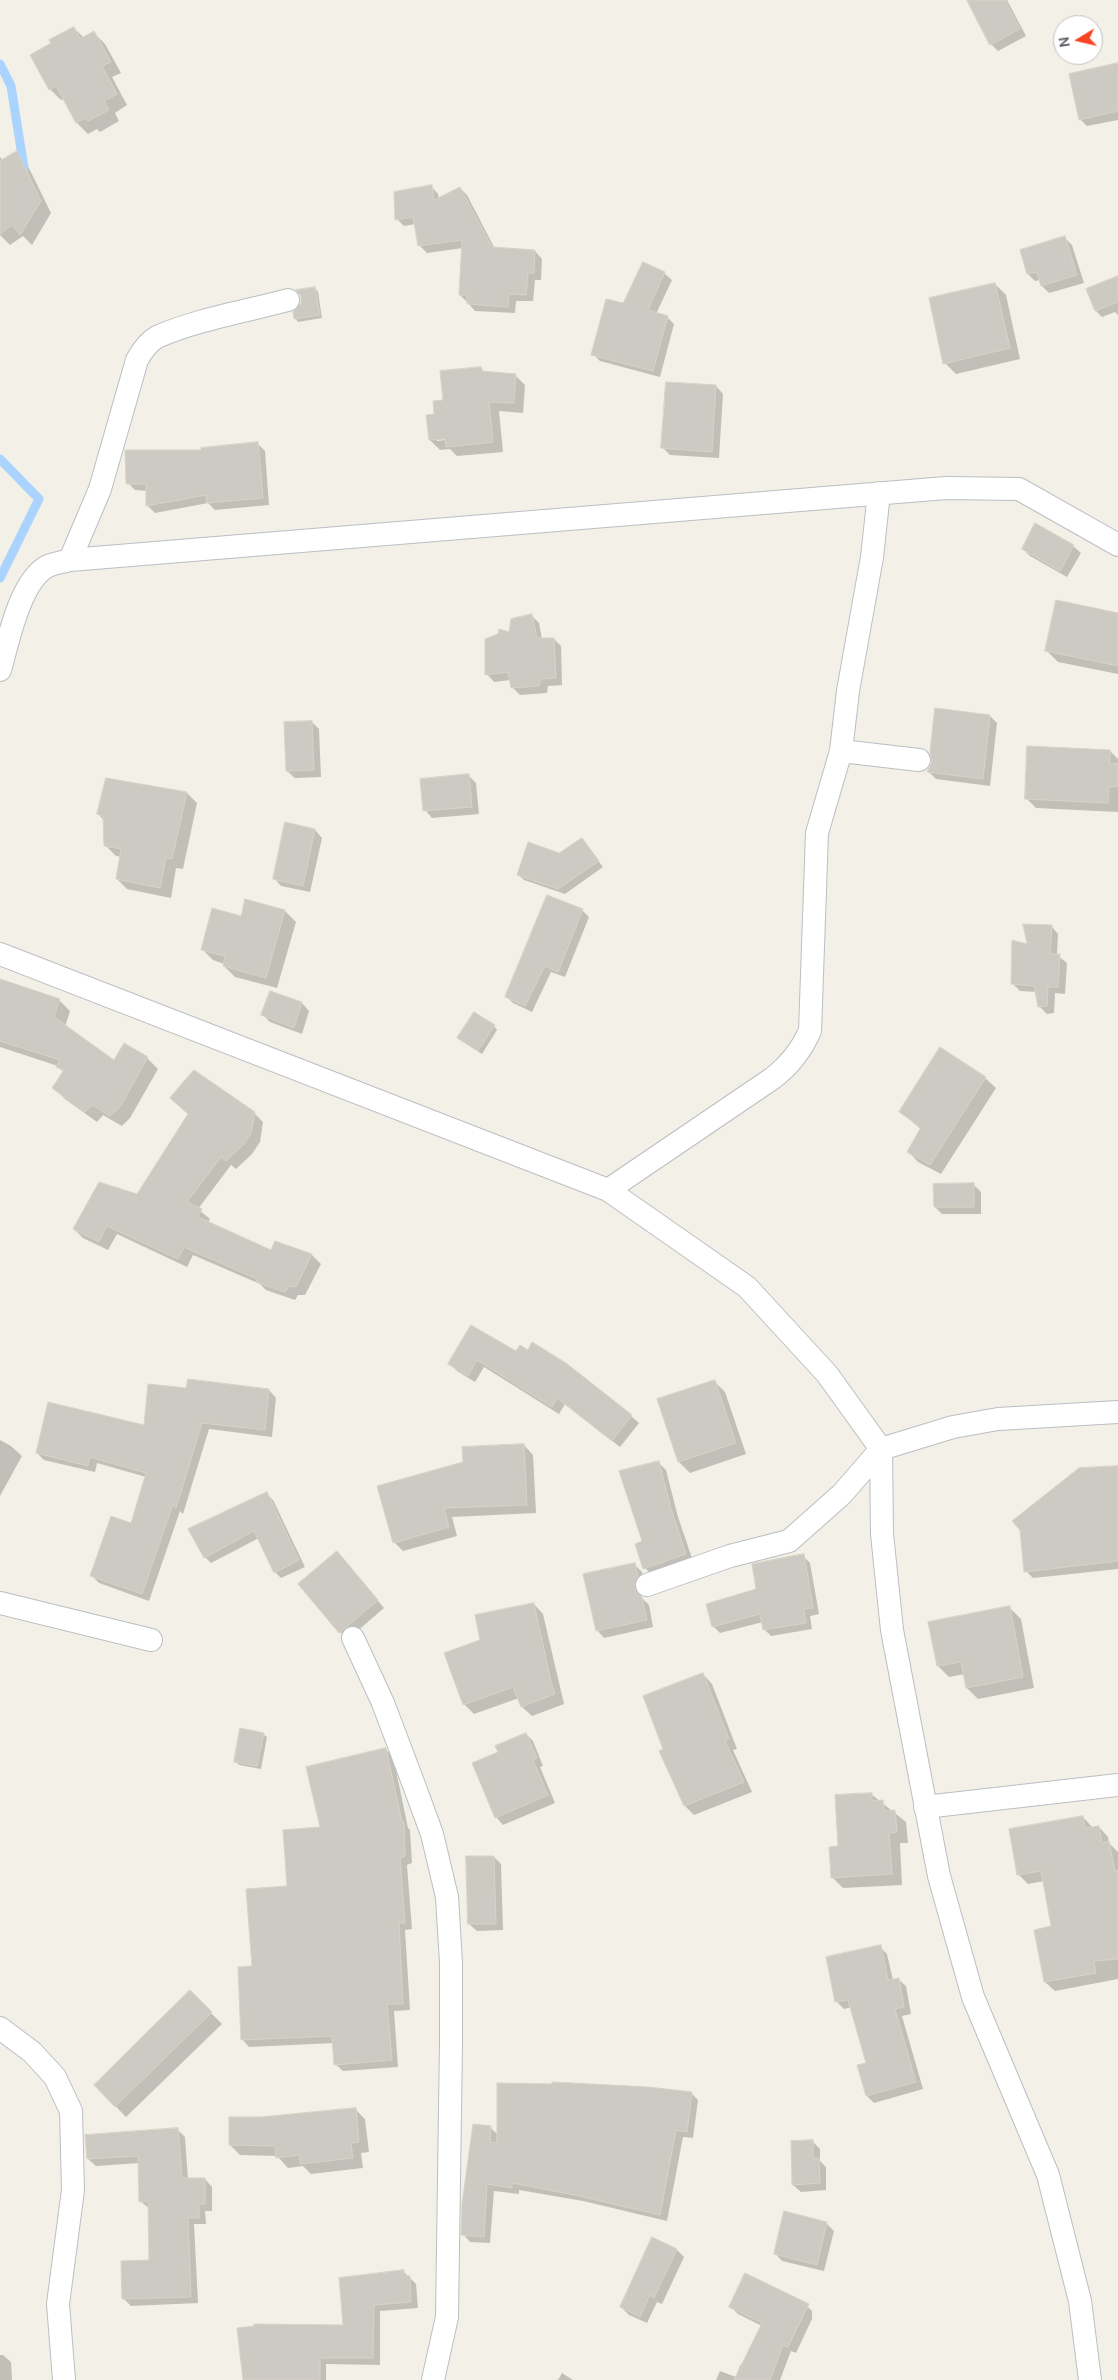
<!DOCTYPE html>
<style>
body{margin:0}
#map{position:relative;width:1118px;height:2380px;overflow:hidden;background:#f2f0e7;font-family:"DM Sans",sans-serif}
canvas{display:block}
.north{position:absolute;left:1053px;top:15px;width:50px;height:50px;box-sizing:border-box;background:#fff;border:1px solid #bfc0c3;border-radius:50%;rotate:261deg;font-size:14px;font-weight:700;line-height:20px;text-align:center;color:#5e6269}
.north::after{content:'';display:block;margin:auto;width:18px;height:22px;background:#fa4525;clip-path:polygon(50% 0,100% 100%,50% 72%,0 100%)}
</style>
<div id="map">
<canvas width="1118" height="2380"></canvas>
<div class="north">N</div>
</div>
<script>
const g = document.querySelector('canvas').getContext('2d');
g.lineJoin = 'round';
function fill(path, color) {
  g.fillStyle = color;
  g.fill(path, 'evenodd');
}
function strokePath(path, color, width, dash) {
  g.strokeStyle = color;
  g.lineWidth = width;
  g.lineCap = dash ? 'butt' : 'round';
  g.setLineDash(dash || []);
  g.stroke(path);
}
fill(new Path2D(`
 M 976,0 L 1007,0 L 1026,36 L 998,51 L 991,44 Z
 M 74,28 L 84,38 L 94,33 L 105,44 L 121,73 L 112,77 L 127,105 L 115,113 L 119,121 L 100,132 L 97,129 L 88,134 L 77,123 L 64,99 L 61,100 L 50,89 L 52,44 Z
 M 1118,66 L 1118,120 L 1087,126 L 1080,119 Z
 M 16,153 L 27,164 L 51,213 L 32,245 L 23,236 L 10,245 L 0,235 L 0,157 L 3,160 Z
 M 431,186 L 438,194 L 439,199 L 460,188 L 467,195 L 495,249 L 535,251 L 542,259 L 541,280 L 535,280 L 533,301 L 516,301 L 515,313 L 475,311 L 468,303 L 460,295 L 463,248 L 427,253 L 419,245 L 416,224 L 404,226 L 397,219 Z
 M 1065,238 L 1072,245 L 1084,283 L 1049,293 L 1042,286 L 1040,280 L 1035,281 L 1028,274 Z
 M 643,263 L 665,274 L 672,280 L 656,314 L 667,317 L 674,324 L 660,377 L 600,361 L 593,354 L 624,305 Z
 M 1118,277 L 1118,315 L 1115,312 L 1102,317 L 1096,311 Z
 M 995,284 L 1006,295 L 1020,359 L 956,374 L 945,363 Z
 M 315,288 L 318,292 L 322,318 L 298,322 L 295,318 L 302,304 Z
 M 481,368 L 485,373 L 515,375 L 525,385 L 523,413 L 499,411 L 503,452 L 457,456 L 450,449 L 440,450 L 430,440 L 444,401 ZM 437,438 L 452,439 L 437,441 Z
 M 716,386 L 723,394 L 719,458 L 670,455 L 663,448 Z
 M 258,444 L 265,451 L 269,505 L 215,510 L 208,503 L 155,513 L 148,506 L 148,491 L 135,490 L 128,483 L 203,451 Z
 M 1073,546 L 1081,553 L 1067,577 L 1030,556 L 1023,549 Z
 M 1118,614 L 1118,674 L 1058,662 L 1047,651 Z
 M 532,616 L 539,623 L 542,639 L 554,639 L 561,646 L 562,685 L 548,686 L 547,693 L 520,695 L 512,687 L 511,680 L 494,682 L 487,674 L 510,633 Z
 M 990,716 L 997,723 L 990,786 L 936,779 L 929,772 Z
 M 312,722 L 319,729 L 321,777 L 295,778 L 287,771 Z
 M 1110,751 L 1118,759 L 1118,812 L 1036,808 L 1026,798 Z
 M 469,776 L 476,783 L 479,814 L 432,818 L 425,810 Z
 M 187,793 L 197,803 L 183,869 L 176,868 L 171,898 L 127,889 L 117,879 L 121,857 L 116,856 L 105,845 L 104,820 L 98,814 Z
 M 286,824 L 315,830 L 322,838 L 310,892 L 281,886 L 274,878 Z
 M 582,839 L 603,867 L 565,894 L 524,880 L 518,874 L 559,855 Z
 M 246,900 L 285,911 L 296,922 L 277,988 L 235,977 L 224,966 L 224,964 L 213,960 L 202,949 L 242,917 Z
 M 582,910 L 589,917 L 565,977 L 551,972 L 532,1012 L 513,1003 L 506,996 Z
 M 1051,926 L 1058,934 L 1057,955 L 1067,963 L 1065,994 L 1055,993 L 1054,1013 L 1047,1014 L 1039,1006 L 1037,992 L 1020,991 L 1012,983 L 1028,946 Z
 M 0,981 L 59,1000 L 70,1011 L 65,1027 L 115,1062 L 147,1058 L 158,1069 L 130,1118 L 122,1126 L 103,1115 L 97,1122 L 65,1099 L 54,1088 L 64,1073 L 58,1066 L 0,1047 Z
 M 270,993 L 302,1003 L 309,1011 L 302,1034 L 270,1022 L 263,1015 Z
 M 494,1026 L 497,1030 L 482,1054 L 462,1041 Z
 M 985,1078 L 996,1088 L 941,1174 L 918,1162 L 908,1151 L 921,1129 L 900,1112 Z
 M 254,1113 L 263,1122 L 260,1142 L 252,1154 L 236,1169 L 231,1165 L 198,1209 L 210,1219 L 208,1223 L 271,1251 L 275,1243 L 312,1255 L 321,1264 L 305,1295 L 298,1295 L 295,1300 L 266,1290 L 260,1284 L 193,1255 L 187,1267 L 117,1234 L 108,1250 L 83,1238 L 74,1229 L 138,1196 Z
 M 974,1185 L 981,1192 L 981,1214 L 942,1214 L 935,1207 Z
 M 471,1327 L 631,1416 L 639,1423 L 620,1447 L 565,1404 L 559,1414 L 484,1367 L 475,1382 L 457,1371 L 450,1364 Z
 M 714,1381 L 725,1392 L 746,1454 L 690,1473 L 679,1462 Z
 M 269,1390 L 276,1398 L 272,1437 L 209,1429 L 183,1514 L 180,1511 L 149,1601 L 99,1583 L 92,1576 L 132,1524 L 146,1477 L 97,1463 L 95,1472 L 44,1460 L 37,1453 L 145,1427 Z
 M 0,1440 L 11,1446 L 22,1456 L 0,1496 Z
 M 524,1445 L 533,1455 L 536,1513 L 452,1517 L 457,1536 L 403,1551 L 394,1542 Z
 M 659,1463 L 666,1470 L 678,1517 L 693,1561 L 652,1575 L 645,1568 L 644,1542 Z
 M 1118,1467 L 1118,1569 L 1033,1578 L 1026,1571 Z
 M 267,1494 L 273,1500 L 305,1567 L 281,1578 L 275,1572 L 259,1538 L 211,1563 L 205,1557 Z
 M 803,1556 L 810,1563 L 819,1614 L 810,1616 L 812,1629 L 771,1636 L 764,1629 L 763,1622 L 720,1633 L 713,1626 Z
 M 344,1560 L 384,1608 L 347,1640 L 300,1584 Z
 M 634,1564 L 642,1572 L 644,1584 L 641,1590 L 641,1597 L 649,1605 L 653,1627 L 604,1638 L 597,1630 Z
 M 534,1604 L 543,1614 L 564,1704 L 532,1716 L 522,1707 L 519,1698 L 474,1714 L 464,1704 L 481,1641 Z
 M 1010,1608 L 1021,1619 L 1034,1688 L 978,1699 L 967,1688 L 965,1674 L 949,1677 L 938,1666 Z
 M 703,1674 L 712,1684 L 737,1749 L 733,1750 L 752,1792 L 694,1815 L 685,1806 L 664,1750 Z
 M 263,1734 L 267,1737 L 261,1769 L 239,1765 L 235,1761 Z
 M 526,1734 L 533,1741 L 543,1766 L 540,1767 L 555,1803 L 503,1825 L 496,1817 L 499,1753 Z
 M 385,1749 L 393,1756 L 408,1828 L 410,1830 L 412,1863 L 407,1865 L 412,1929 L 405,1930 L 410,2010 L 394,2011 L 398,2067 L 343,2071 L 335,2064 L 334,2043 L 249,2047 L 242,2039 L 253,1967 L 288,1887 L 321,1828 Z
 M 871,1794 L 906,1822 L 908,1843 L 900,1843 L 902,1885 L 843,1888 L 832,1877 L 840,1847 Z
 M 1083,1817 L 1092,1827 L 1099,1827 L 1108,1837 L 1109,1843 L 1118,1852 L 1118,1979 L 1055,1991 L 1045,1982 L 1053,1927 L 1044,1881 L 1028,1884 L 1019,1875 Z
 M 494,1857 L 501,1864 L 503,1930 L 477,1931 L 469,1924 Z
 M 880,1947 L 887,1954 L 893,1980 L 898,1979 L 906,1986 L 911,2014 L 902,2016 L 923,2089 L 874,2103 L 867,2096 L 859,2066 L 868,2064 L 852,2007 L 844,2009 L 837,2002 Z
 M 190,1992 L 222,2024 L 126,2117 L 95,2085 Z
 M 691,2093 L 698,2100 L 693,2138 L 683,2137 L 667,2221 L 583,2201 L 519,2190 L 519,2194 L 494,2191 L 490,2243 L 470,2242 L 463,2234 L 490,2127 L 498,2135 Z
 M 355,2109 L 365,2119 L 369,2152 L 361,2153 L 363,2168 L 311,2174 L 303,2166 L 288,2168 L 277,2156 L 240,2155 L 230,2145 L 261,2119 Z
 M 177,2129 L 185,2137 L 188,2179 L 205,2179 L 212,2187 L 212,2211 L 205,2211 L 206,2224 L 194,2224 L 198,2303 L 131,2306 L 124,2299 L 150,2261 L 150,2209 L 140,2201 L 140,2163 L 96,2166 L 88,2159 Z
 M 812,2141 L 820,2149 L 820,2161 L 826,2167 L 826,2190 L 801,2192 L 793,2185 Z
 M 827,2224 L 834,2231 L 824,2271 L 782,2261 L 775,2253 Z
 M 653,2239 L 677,2250 L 684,2257 L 662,2304 L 657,2302 L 647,2323 L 629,2315 L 621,2307 Z
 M 404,2272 L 416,2284 L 418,2308 L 380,2311 L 380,2365 L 326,2364 L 326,2380 L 250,2380 L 344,2326 Z
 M 804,2303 L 812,2311 L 812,2319 L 796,2353 L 791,2351 L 780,2380 L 716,2380 L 720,2371 L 736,2377 L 740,2365 L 743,2365 L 762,2326 L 738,2314 L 731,2307 Z
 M 0,2355 L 3,2355 L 11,2362 L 12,2380 L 0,2380 Z
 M 562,2373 L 573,2380 L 558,2380 Z`), '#0003');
strokePath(new Path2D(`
 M 0,64 L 11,86 L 24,168 L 20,173
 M 0,459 L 39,499 L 0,578`), '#aad3ff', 9);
const building = new Path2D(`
 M 967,0 L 1005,0 L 1020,29 L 990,45 Z
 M 74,27 L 80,39 L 94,31 L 111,62 L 102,66 L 117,94 L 104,101 L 109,110 L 88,121 L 86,118 L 76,123 L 56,86 L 49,90 L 30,55 L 51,43 L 49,40 Z
 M 1118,63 L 1118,111 L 1079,120 L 1069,74 Z
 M 17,151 L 41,201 L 20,235 L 12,225 L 0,234 L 0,161 Z
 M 432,185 L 434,200 L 460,187 L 492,247 L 535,250 L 534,273 L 528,273 L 526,295 L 509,294 L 508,307 L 467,304 L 467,295 L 459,295 L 462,240 L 418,246 L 413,217 L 395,220 L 394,192 Z
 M 1065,236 L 1077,275 L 1041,286 L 1037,272 L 1027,274 L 1020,250 Z
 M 643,262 L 665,272 L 648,310 L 668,316 L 653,371 L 591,355 L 606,299 L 623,303 Z
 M 1118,276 L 1118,302 L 1095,311 L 1086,289 Z
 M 995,283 L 1010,348 L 943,364 L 929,298 Z
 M 315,287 L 320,315 L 294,319 L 293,312 L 301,303 L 301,296 L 296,290 Z
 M 481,367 L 482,371 L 516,374 L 514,403 L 489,402 L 493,442 L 446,447 L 445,439 L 429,440 L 426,415 L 434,414 L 433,401 L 443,400 L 440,371 Z
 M 666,382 L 716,385 L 712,452 L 661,448 Z
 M 258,442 L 263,498 L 207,503 L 206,495 L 146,506 L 146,484 L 126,484 L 125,450 L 201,450 L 201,448 Z
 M 1035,523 L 1074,545 L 1060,571 L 1022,549 Z
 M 1056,600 L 1118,613 L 1118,666 L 1045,651 Z
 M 532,614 L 537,638 L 554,638 L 556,678 L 541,679 L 539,686 L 511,688 L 508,672 L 485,675 L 485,639 L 498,634 L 499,629 L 509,632 L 511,619 Z
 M 935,708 L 990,715 L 983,779 L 927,772 L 932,762 L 930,753 Z
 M 312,721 L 314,770 L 286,771 L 284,722 Z
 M 1027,746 L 1110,750 L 1110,764 L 1118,763 L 1118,786 L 1109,787 L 1108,803 L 1025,799 Z
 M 469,774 L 472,807 L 423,811 L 420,779 Z
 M 106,778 L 187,792 L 172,859 L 166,858 L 160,888 L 116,879 L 121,849 L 104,846 L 103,816 L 97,814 Z
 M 285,822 L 315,829 L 303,886 L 273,879 Z
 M 582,838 L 599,861 L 558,889 L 517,875 L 528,842 L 559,853 Z
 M 547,895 L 583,909 L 558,972 L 545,966 L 525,1006 L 505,997 Z
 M 245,899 L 285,910 L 266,978 L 223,966 L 225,956 L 201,950 L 212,908 L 241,916 Z
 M 1023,924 L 1052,925 L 1050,954 L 1060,954 L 1058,987 L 1048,987 L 1047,1006 L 1038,1007 L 1034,986 L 1011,984 L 1012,940 L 1027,944 Z
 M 0,979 L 60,999 L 54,1017 L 114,1060 L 124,1043 L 148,1057 L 120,1107 L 110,1116 L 92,1105 L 85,1112 L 52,1088 L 64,1070 L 56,1067 L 60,1060 L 0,1041 Z
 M 270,991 L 302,1002 L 294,1028 L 261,1015 Z
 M 474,1012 L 495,1025 L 478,1051 L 457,1038 Z
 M 940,1047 L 986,1077 L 930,1165 L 907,1152 L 921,1127 L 899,1112 Z
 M 194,1070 L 255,1112 L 251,1133 L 243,1145 L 226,1161 L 221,1157 L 187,1202 L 202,1209 L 198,1217 L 271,1250 L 275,1241 L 312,1254 L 296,1287 L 289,1286 L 285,1292 L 256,1282 L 257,1279 L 184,1247 L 178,1259 L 107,1226 L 99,1242 L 73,1229 L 99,1182 L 137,1194 L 188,1114 L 170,1098 Z
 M 974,1183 L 974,1207 L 934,1207 L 933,1184 Z
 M 471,1325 L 516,1351 L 520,1345 L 528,1350 L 532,1342 L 566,1363 L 632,1415 L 612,1441 L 557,1398 L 552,1407 L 477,1360 L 468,1376 L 448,1364 Z
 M 188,1379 L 269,1389 L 265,1430 L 202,1423 L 176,1508 L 173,1504 L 142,1594 L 90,1576 L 111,1516 L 131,1523 L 146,1473 L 90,1457 L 88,1466 L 36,1453 L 48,1402 L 144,1425 L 148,1384 L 186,1388 Z
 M 715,1380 L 736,1443 L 678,1462 L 657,1399 Z
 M 524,1444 L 527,1505 L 444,1508 L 449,1527 L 393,1543 L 377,1486 L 463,1462 L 462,1447 Z
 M 659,1461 L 671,1509 L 686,1554 L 643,1569 L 635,1544 L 642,1541 L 619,1471 Z
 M 1118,1466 L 1118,1561 L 1024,1572 L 1020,1530 L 1012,1521 L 1079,1468 Z
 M 267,1492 L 299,1560 L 274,1573 L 254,1531 L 204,1558 L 188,1529 Z
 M 337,1551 L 378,1600 L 339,1633 L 298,1584 Z
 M 804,1554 L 813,1608 L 804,1609 L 806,1623 L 763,1630 L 760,1614 L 712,1627 L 706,1604 L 756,1589 L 752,1564 Z
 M 635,1563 L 638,1576 L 634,1582 L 635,1589 L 642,1597 L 647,1620 L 596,1631 L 583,1574 Z
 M 534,1603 L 551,1682 L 555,1694 L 521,1707 L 513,1687 L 463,1705 L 444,1653 L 480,1640 L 475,1615 Z
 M 1010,1606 L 1023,1677 L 966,1688 L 961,1662 L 937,1666 L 928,1622 Z
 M 703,1673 L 729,1739 L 725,1741 L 744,1782 L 684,1806 L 659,1751 L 663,1749 L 643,1696 Z
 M 240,1728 L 264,1733 L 257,1766 L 234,1762 Z
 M 526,1733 L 537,1758 L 533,1760 L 548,1795 L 495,1818 L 472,1763 L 498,1752 L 495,1746 Z
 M 386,1748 L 402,1822 L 404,1822 L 405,1856 L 400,1858 L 405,1923 L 399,1923 L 403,2004 L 387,2004 L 392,2060 L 334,2065 L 332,2036 L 241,2040 L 238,1967 L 252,1966 L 246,1889 L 287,1886 L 283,1830 L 320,1827 L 306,1767 Z
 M 872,1793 L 872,1801 L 883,1800 L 884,1811 L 895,1810 L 897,1832 L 889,1833 L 892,1874 L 831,1878 L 829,1847 L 838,1846 L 835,1795 Z
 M 1083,1816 L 1085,1828 L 1099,1826 L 1102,1843 L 1109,1841 L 1115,1871 L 1118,1870 L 1118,1959 L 1094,1961 L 1096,1973 L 1044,1982 L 1034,1930 L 1051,1926 L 1041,1871 L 1017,1875 L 1009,1829 Z
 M 466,1856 L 494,1856 L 496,1924 L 468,1924 Z
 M 881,1945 L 888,1980 L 899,1978 L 904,2007 L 895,2009 L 916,2082 L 866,2096 L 857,2065 L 866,2063 L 848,2000 L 835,2002 L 826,1957 Z
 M 190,1990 L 212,2012 L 115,2107 L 94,2085 Z
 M 552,2082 L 648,2087 L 692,2092 L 687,2132 L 676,2130 L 660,2215 L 575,2195 L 512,2183 L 512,2188 L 487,2184 L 484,2237 L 461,2235 L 462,2204 L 473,2124 L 491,2126 L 490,2142 L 497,2143 L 497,2083 L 552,2084 Z
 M 356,2108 L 359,2142 L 351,2143 L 353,2158 L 300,2164 L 299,2155 L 276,2158 L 275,2146 L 229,2145 L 229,2117 L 261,2117 Z
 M 178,2128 L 182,2178 L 205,2178 L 205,2204 L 199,2204 L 199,2218 L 188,2218 L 191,2297 L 122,2299 L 121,2261 L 149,2260 L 148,2201 L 139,2202 L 138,2156 L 87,2159 L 85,2135 Z
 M 813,2140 L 813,2158 L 819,2158 L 820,2183 L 792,2185 L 791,2141 Z
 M 784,2211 L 827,2222 L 817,2265 L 774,2254 Z
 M 652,2237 L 677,2249 L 654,2298 L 650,2295 L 640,2317 L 620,2307 Z
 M 404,2270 L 404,2276 L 410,2276 L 411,2302 L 374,2305 L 373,2358 L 320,2358 L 320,2380 L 243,2380 L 237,2328 L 254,2326 L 254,2324 L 343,2325 L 339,2278 Z
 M 745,2273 L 809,2304 L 788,2347 L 783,2345 L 770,2380 L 734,2380 L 762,2323 L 729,2307 Z`);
fill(building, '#cdcac4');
strokePath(building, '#d7d3c4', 1);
const street = new Path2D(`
 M 70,560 L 100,489 L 137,360 C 142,351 148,342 157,337 C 195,320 247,311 288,300
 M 0,670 C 8,642 20,580 48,566 C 55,563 63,562 70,560 L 946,488 L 1019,489 L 1118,545
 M 841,751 L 919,760
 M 0,954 L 608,1190 L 747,1287 L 827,1374 L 881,1449 L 882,1534 L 892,1630 L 939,1876 L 973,1997 L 1048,2175 L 1080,2301 L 1090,2380
 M 608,1190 L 773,1078 C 790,1065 801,1051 810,1031 L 817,833 L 841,751 L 848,691 L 872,557 L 879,493
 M 647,1585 L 730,1556 L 789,1541 L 842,1494 L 881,1449 L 953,1427 L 998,1419 L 1118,1412
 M 0,1603 L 151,1640
 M 353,1638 L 383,1703 L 414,1785 L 432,1834 L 447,1897 L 451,1963 L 451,2042 L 447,2317 L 433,2380
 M 925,1807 L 1118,1785
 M 0,2028 L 32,2052 L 55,2077 L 71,2111 L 73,2190 L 58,2304 L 64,2380`);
strokePath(street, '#bbbec3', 24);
strokePath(street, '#fff', 22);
</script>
